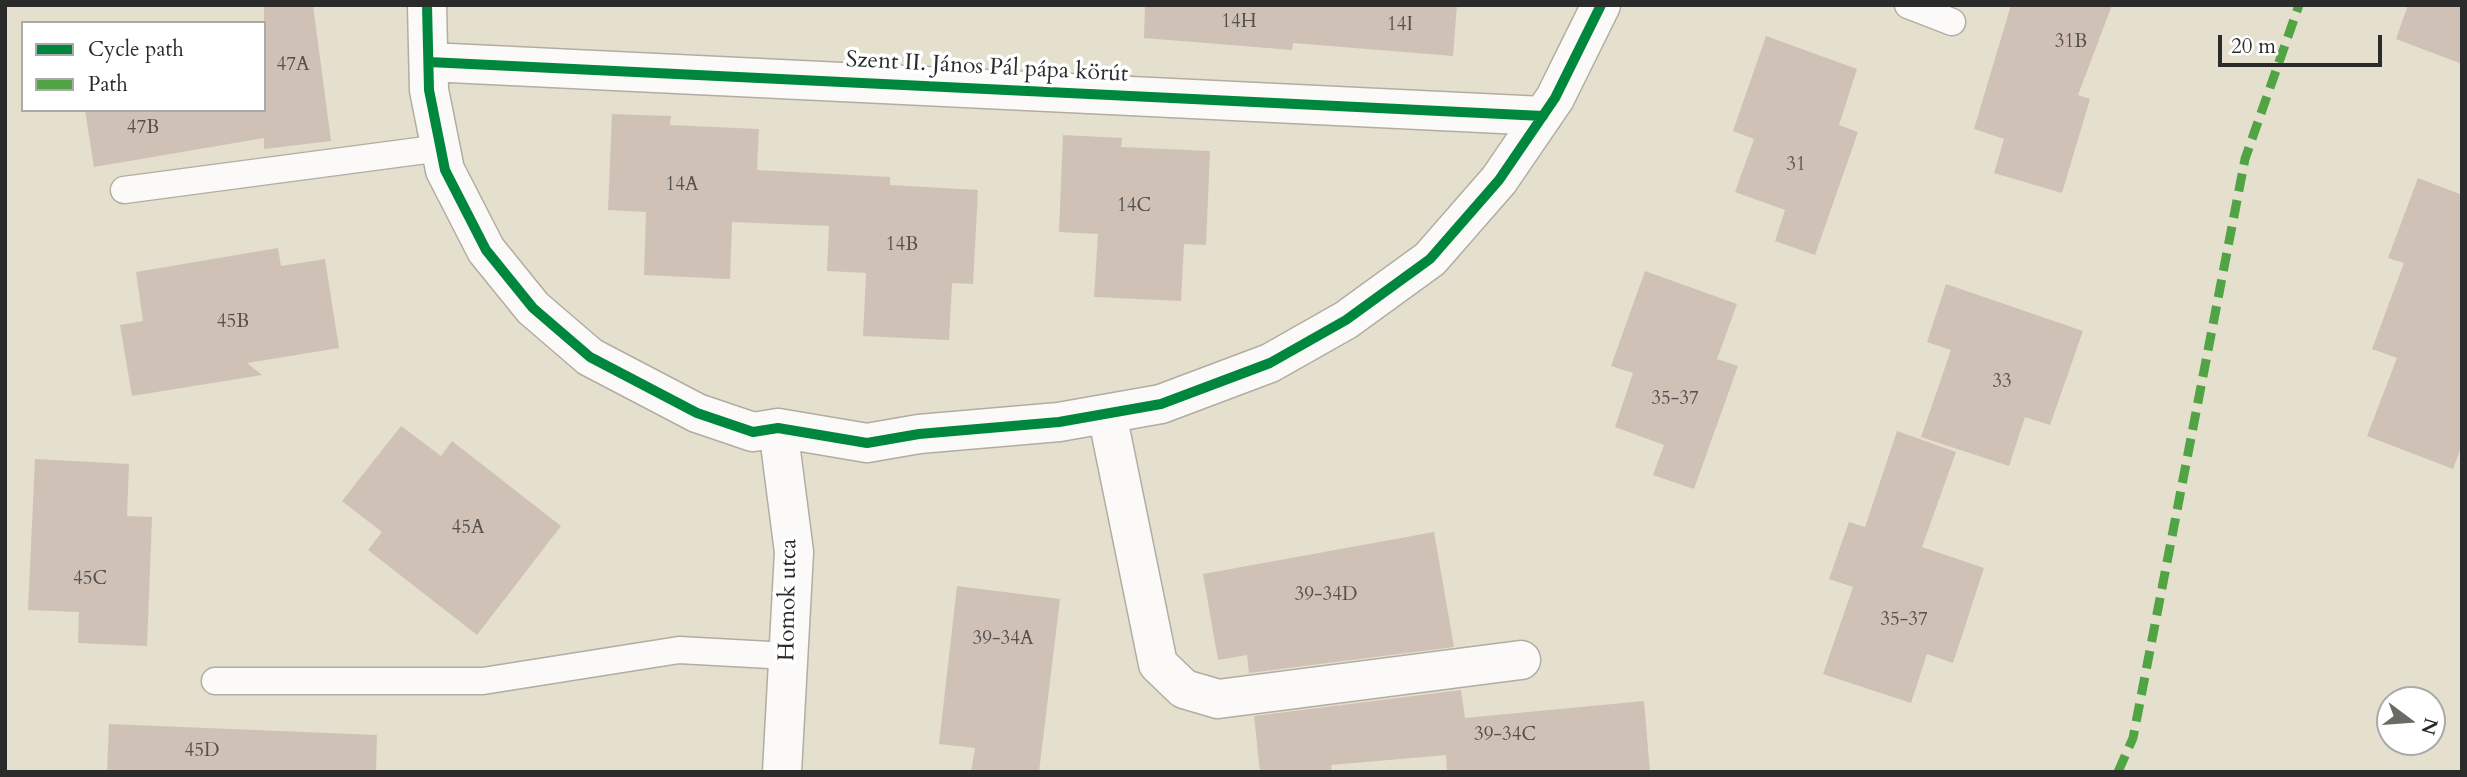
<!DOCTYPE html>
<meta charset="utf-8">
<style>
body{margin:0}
#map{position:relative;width:2467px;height:777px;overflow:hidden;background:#e5dfce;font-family:Cardo,serif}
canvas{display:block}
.frame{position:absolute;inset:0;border:7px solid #2b2b2b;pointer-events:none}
.legend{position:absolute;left:21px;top:21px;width:245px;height:91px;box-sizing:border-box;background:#fff;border:2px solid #aaa;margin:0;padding:9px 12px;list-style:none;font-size:21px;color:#2b2b2b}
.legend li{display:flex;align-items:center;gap:14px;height:35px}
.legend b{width:35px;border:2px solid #aaa}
.north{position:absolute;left:2376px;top:686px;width:70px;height:70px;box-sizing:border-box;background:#fff;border:2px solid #aaa;border-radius:50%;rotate:106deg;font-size:19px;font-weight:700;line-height:28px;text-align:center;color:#2b2b2b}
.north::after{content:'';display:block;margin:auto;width:24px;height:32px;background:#6c6a64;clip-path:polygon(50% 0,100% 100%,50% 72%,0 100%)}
.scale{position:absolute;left:2218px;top:35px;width:164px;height:32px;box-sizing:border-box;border:4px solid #2b2b2b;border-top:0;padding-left:9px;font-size:21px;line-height:24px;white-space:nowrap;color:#2b2b2b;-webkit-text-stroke:5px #fff;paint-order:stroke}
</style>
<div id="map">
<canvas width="2467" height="777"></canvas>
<div class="frame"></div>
<ul class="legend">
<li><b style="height:9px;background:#00873e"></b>Cycle path</li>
<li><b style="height:9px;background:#51a443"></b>Path</li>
</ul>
<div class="north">N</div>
<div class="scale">20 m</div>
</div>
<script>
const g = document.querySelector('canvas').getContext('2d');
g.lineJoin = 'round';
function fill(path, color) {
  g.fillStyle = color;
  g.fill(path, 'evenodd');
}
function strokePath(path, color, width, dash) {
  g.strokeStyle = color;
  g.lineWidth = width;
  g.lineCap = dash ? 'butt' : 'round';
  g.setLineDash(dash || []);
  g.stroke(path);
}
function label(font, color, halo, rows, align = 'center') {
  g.font = font + ' Cardo,serif';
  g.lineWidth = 7;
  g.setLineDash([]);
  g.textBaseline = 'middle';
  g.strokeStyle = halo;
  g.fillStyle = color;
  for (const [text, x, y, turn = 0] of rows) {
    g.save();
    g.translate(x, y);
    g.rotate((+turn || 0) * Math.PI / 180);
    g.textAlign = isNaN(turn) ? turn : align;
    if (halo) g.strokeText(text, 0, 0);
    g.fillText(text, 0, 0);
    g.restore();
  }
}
fill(new Path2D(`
 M 264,5 L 313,5 L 331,141 L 264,149 L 264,138 L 94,167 L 85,110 L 264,110 Z
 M 1145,5 L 1457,5 L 1453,56 L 1293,43 L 1292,50 L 1144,38 Z
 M 2011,5 L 2112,5 L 2078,95 L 2090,99 L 2062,193 L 1994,173 L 2004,139 L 1974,129 Z
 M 2408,5 L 2462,5 L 2462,64 L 2396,39 Z
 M 1766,36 L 1857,69 L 1839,125 L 1858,132 L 1815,255 L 1775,241 L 1785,210 L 1735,192 L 1754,139 L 1733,131 Z
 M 612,114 L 671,116 L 670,125 L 759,129 L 757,170 L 890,177 L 890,185 L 978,190 L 973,284 L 952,283 L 949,340 L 863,336 L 866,273 L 827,271 L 829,226 L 732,222 L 730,279 L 644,275 L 646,212 L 608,210 Z
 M 1063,135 L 1122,138 L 1121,147 L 1210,151 L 1206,245 L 1184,244 L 1181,301 L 1094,297 L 1098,234 L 1059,232 Z
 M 2418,178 L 2462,195 L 2462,445 L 2453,469 L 2367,436 L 2397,358 L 2372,349 L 2404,263 L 2388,258 Z
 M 278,248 L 281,266 L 325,259 L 339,348 L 247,363 L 262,375 L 132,396 L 120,325 L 143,321 L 136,272 Z
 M 1645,271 L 1737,304 L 1717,359 L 1738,366 L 1694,489 L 1653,475 L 1664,445 L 1615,427 L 1633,373 L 1611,366 Z
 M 1946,284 L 2083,331 L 2050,425 L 2025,417 L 2009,466 L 1921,437 L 1951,350 L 1927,342 Z
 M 401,426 L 441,456 L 452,441 L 561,526 L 477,635 L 368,550 L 382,532 L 342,501 Z
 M 1897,431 L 1956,452 L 1922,547 L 1984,568 L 1953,663 L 1927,654 L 1911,703 L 1823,674 L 1853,587 L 1829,579 L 1849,522 L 1865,527 Z
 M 35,459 L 129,464 L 127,516 L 152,517 L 147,646 L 78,643 L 79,612 L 28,610 Z
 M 1434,532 L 1454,647 L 1249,673 L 1247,655 L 1218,660 L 1203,574 Z
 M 957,586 L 1060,599 L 1039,772 L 971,772 L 975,748 L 939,744 Z
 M 1461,690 L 1465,718 L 1644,701 L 1650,772 L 1447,772 L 1446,755 L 1331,765 L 1332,772 L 1260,772 L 1254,716 Z
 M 109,724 L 377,735 L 376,772 L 107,772 Z`), '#d0c1b6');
const lane = new Path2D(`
 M 1908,5 L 1952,22
 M 124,190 L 441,148
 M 215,681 L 483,681 L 679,650 L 788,656`);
const street = new Path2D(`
 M 427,5 L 429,90 L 445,170 L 486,250 L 533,308 L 590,357 L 697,413 L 753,432 L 778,428 L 867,443 L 919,434 L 1059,422 L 1161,404 L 1270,363 L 1346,320 L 1430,259 L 1499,180 L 1555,98 L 1601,5
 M 429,62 L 1543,116
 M 1107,414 L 1158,664 L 1184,689 L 1218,699 L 1521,660
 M 778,428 L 794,552 L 782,772`);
strokePath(lane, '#b1ada2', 29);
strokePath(street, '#b1ada2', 41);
strokePath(lane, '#fbfaf8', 26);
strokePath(street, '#fbfaf8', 38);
strokePath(new Path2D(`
 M 2118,772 L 2133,738 L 2245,159 L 2299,5`), '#51a443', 9, [18, 9]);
strokePath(new Path2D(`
 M 427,5 L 429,90 L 445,170 L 486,250 L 533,308 L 590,357 L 697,413 L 753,432 L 778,428 L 867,443 L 919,434 L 1059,422 L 1161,404 L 1270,363 L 1346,320 L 1430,259 L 1499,180 L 1555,98 L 1601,5
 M 429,62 L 1543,116`), '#00873e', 10);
label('19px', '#54504e', null, [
 ["14H",1239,23],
 ["14I",1400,26],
 ["31B",2071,43],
 ["47A",293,66],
 ["47B",143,129],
 ["31",1796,166],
 ["14A",682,186],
 ["14C",1134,207],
 ["14B",902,246],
 ["45B",233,323],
 ["33",2002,383],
 ["35-37",1675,400],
 ["45A",468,529],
 ["45C",90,580],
 ["39-34D",1326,596],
 ["35-37",1904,621],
 ["39-34A",1003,640],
 ["39-34C",1505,736],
 ["45D",202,752]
]);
label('23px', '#2b2b2b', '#fff', [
 ["Szent II. János Pál pápa körút",987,68,3],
 ["Homok utca",789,600,-89]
]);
</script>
